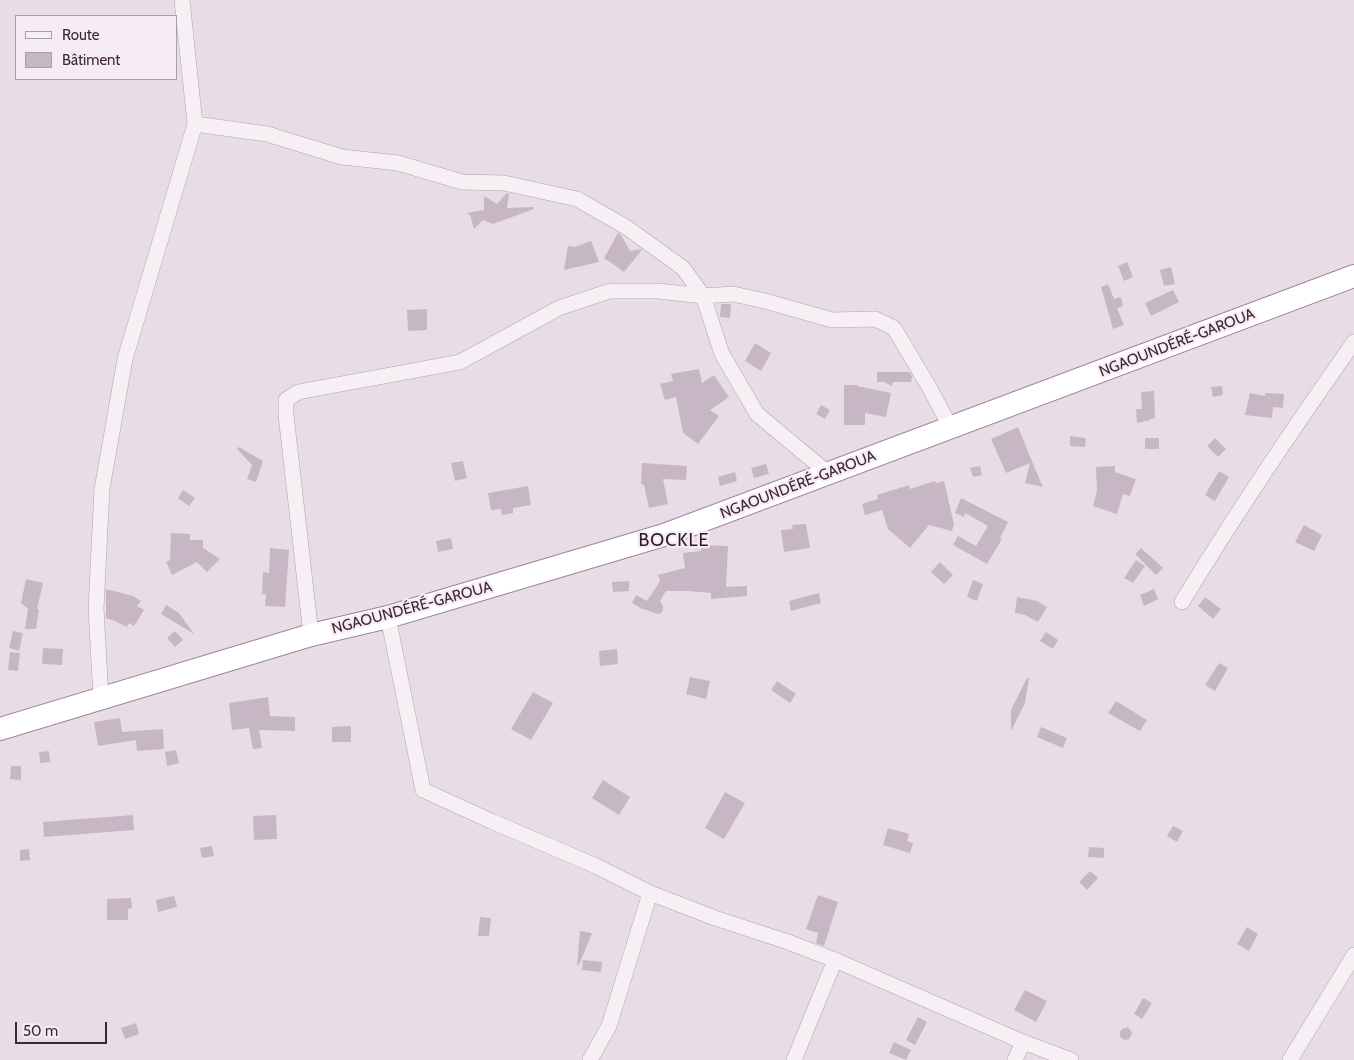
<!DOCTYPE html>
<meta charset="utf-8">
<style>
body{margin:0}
#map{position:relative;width:1354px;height:1060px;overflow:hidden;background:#e8dde6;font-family:Cabin,sans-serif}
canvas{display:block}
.legend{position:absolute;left:15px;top:15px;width:162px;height:65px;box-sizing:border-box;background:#f5ecf4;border:1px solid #ac9daa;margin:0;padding:6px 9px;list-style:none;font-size:15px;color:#3f263a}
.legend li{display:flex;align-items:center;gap:10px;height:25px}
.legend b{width:25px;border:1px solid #ac9daa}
.scale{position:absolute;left:15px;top:1022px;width:92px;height:22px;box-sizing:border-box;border:2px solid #3f263a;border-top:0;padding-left:6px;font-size:15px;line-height:18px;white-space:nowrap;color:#3f263a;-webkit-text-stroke:4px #f5ecf4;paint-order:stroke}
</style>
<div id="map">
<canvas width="1354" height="1060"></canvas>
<ul class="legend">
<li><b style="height:6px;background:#f6f0f4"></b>Route</li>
<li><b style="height:14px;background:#c7b7c4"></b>Bâtiment</li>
</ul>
<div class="scale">50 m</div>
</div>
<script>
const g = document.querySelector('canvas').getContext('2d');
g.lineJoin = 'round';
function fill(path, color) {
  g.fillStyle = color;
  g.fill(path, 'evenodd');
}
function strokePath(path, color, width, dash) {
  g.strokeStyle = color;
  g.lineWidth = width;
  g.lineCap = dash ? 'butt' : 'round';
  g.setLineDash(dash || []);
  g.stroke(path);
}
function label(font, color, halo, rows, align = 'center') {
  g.font = font + ' Cabin,sans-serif';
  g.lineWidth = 4.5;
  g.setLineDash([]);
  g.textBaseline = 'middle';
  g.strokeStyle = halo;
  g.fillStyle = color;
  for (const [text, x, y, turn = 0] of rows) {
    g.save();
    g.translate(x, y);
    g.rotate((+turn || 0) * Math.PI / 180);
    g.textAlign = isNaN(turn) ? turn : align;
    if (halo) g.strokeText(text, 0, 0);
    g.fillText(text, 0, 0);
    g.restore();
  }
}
fill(new Path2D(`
 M 507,193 L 509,194 L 507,208 L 533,207 L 534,209 L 493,224 L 483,220 L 474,229 L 470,215 L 467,213 L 484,210 L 484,196 L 497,204 Z
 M 618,233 L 621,235 L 630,251 L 641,249 L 642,250 L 624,272 L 616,266 L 604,258 Z
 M 591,241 L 599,262 L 564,270 L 568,246 L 575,247 Z
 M 1127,262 L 1133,277 L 1124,281 L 1118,266 Z
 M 1171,267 L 1175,284 L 1164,286 L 1160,270 Z
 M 1108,284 L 1114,299 L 1121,297 L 1123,306 L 1117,308 L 1124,325 L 1113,329 L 1101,287 Z
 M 1173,290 L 1179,302 L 1151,316 L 1145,303 Z
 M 721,304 L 731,304 L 730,318 L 720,317 Z
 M 427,309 L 427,330 L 408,331 L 407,310 Z
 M 755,343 L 771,353 L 761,371 L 745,361 Z
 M 699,369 L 702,383 L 714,375 L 729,397 L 710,410 L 719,416 L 698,444 L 683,433 L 676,397 L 665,400 L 660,384 L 673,381 L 671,374 Z
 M 877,372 L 909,372 L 912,376 L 911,382 L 893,382 L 892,386 L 884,382 L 877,382 Z
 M 844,385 L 858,385 L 857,386 L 891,393 L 886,417 L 865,413 L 865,425 L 844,425 Z
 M 1222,386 L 1223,395 L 1213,397 L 1211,387 Z
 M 1154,391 L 1155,418 L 1150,419 L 1150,420 L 1137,423 L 1136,409 L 1142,409 L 1141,392 Z
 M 1250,393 L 1265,396 L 1265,393 L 1284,394 L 1283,408 L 1273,407 L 1272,418 L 1245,415 Z
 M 821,405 L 830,410 L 825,419 L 816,414 Z
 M 1018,427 L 1031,459 L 1043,487 L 1025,483 L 1030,463 L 1006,473 L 991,439 Z
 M 1070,436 L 1086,438 L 1085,447 L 1070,446 Z
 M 1145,438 L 1159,438 L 1159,449 L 1145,449 Z
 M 1215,438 L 1226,449 L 1218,457 L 1207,446 Z
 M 239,447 L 263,461 L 256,482 L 247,479 L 252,465 L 237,449 Z
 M 463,461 L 467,478 L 455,481 L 451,463 Z
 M 642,463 L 687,466 L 686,480 L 663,479 L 668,504 L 649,508 L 644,485 L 641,484 Z
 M 766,464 L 769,474 L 754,478 L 751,468 Z
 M 980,466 L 982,475 L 973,477 L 970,468 Z
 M 1115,466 L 1115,472 L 1136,479 L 1130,496 L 1123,494 L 1117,514 L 1093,506 L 1097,491 L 1096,467 Z
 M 1219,471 L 1229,477 L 1215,501 L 1205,495 Z
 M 735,472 L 737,481 L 720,486 L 718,477 Z
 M 935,481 L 936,483 L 944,481 L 954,524 L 952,531 L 929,525 L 910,548 L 888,529 L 882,510 L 865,515 L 862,504 L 878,499 L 877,495 L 909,485 L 910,489 Z
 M 528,486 L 531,505 L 513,508 L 513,513 L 502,515 L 501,509 L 491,510 L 488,493 Z
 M 183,490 L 195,498 L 189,506 L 178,498 Z
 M 961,498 L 1008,522 L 1000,538 L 1002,539 L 987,564 L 953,545 L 958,536 L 976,546 L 988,526 L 965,513 L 964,517 L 955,513 Z
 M 806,524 L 810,548 L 784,552 L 781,530 L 793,529 L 792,525 Z
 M 1304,525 L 1322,535 L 1314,551 L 1295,542 Z
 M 171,533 L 190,534 L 190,540 L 203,540 L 203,548 L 220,559 L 207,572 L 197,562 L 172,575 L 166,562 L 170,560 Z
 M 451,538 L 453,549 L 438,552 L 436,541 Z
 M 701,545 L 728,546 L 726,587 L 747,586 L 747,596 L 711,599 L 711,593 L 687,591 L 666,591 L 660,601 L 663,606 L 663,610 L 661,613 L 657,614 L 644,609 L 644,610 L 632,603 L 636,595 L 647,601 L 660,581 L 658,575 L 685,568 L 683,553 L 701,551 Z
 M 270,548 L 289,550 L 285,607 L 265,606 L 266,594 L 262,594 L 263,572 L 269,573 Z
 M 1141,548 L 1163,568 L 1156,575 L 1135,554 Z
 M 1136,560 L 1145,566 L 1133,583 L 1124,578 Z
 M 940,562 L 953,575 L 944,584 L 931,572 Z
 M 26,579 L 43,583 L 37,609 L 39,609 L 36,629 L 25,629 L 28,609 L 21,603 Z
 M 973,580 L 983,584 L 977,601 L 967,597 Z
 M 629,581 L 629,591 L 613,592 L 612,582 Z
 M 106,589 L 133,596 L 141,601 L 137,606 L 144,610 L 134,626 L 129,623 L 127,627 L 115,621 L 106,618 Z
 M 1154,589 L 1158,599 L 1144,606 L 1140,595 Z
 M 819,593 L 821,603 L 791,611 L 789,601 Z
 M 1017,597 L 1037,601 L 1047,607 L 1038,622 L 1025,615 L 1015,613 Z
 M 1205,597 L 1221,609 L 1213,619 L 1198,606 Z
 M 166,605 L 179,613 L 194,634 L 161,614 Z
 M 13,631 L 23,633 L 19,651 L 9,648 Z
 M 175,631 L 183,640 L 175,647 L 167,638 Z
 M 1046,632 L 1058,640 L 1053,649 L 1040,641 Z
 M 43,648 L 63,649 L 62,665 L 42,664 Z
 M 617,649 L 618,664 L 600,666 L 599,651 Z
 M 10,652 L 20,653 L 18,671 L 8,670 Z
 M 1219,663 L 1228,668 L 1215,691 L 1205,685 Z
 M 690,677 L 710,681 L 706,699 L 686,694 Z
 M 1027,678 L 1029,678 L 1025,703 L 1011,731 L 1011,710 Z
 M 777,681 L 796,694 L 790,703 L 771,690 Z
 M 533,692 L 553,703 L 531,740 L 511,729 Z
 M 268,697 L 270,716 L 295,717 L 295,731 L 259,730 L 262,748 L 253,749 L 249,728 L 232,730 L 229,703 Z
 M 1116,701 L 1147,720 L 1140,731 L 1108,713 Z
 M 120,718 L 122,732 L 163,729 L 164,749 L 137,751 L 136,740 L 98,746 L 94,722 Z
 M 351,726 L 351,742 L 332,742 L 332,727 Z
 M 1041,727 L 1067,738 L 1063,748 L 1037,737 Z
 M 176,750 L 179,763 L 167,766 L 165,752 Z
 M 49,751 L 50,762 L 40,763 L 39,752 Z
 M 11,766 L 21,766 L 21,780 L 10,779 Z
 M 603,780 L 630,797 L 619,815 L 592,798 Z
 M 725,792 L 745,803 L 724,839 L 705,828 Z
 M 133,815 L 134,830 L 44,837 L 43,822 Z
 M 276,815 L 277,839 L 254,840 L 253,816 Z
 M 1173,826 L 1183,831 L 1177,842 L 1167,836 Z
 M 888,828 L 909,834 L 907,841 L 913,843 L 910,853 L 883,845 Z
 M 212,846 L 214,856 L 202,858 L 200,848 Z
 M 1089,847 L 1104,848 L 1104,858 L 1088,857 Z
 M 29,849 L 30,860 L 20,861 L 20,850 Z
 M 1090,871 L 1098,878 L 1087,890 L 1079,882 Z
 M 818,895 L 838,902 L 824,946 L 816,943 L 818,933 L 806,929 Z
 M 174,896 L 177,907 L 158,912 L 156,900 Z
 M 131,898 L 132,908 L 128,909 L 128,920 L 107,920 L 107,899 Z
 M 480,917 L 491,918 L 489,936 L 478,936 Z
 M 1247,927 L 1258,934 L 1249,951 L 1237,944 Z
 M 580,931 L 592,933 L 579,965 L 577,965 Z
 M 583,960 L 602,962 L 601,972 L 582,970 Z
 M 1025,990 L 1047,1001 L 1036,1022 L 1014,1010 Z
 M 1143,998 L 1152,1003 L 1142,1019 L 1134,1014 Z
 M 918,1017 L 927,1022 L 915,1045 L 906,1040 Z
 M 136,1023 L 139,1034 L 125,1039 L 121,1028 Z
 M 1128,1027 L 1132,1033 L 1131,1036 L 1129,1039 L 1125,1040 L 1122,1039 L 1120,1036 L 1120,1032 L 1122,1029 Z
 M 894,1042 L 911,1050 L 906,1060 L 889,1053 Z`), '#c7b7c4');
const minor = new Path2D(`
 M 195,124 L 267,134 L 342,157 L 398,163 L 462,182 L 504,183 L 577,199 L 626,227 L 683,268 L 703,296 L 722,354 L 757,414 L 829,474
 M 1182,602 C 1236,513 1294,427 1354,342
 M 388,617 L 423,790 L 491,821 L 596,866 L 650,893 L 715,918 L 788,942 L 835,960 L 1023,1042 L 1071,1060
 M 311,635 L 286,415 L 286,400 L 298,392 L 460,362 L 559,308 L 610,291 L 658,291 L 703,296 L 733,294 L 765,301 L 832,320 L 875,319 L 894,328 L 929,387 L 951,428
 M 101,699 L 96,608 L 102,489 L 125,359 L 195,124 L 182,0
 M 590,1060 L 609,1026 L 650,893
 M 794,1060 L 835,960
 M 1015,1060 L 1023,1042
 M 1290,1060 L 1354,955`);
const highway = new Path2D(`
 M 0,729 L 311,635 L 388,617 L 664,535 L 1354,276`);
strokePath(minor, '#b2a2af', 16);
strokePath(highway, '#9f849a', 24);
strokePath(minor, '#f6f0f4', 15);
strokePath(highway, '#fff', 22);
label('15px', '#3f263a', '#f5ecf4', [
 ["NGAOUNDÉRÉ-GAROUA",1177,343,-21],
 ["NGAOUNDÉRÉ-GAROUA",798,485,-21],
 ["NGAOUNDÉRÉ-GAROUA",412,608,-15]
]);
g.letterSpacing = '1px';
label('18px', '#2f182a', '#f5ecf4', [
 ["BOCKLE",674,541]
]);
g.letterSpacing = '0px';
</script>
